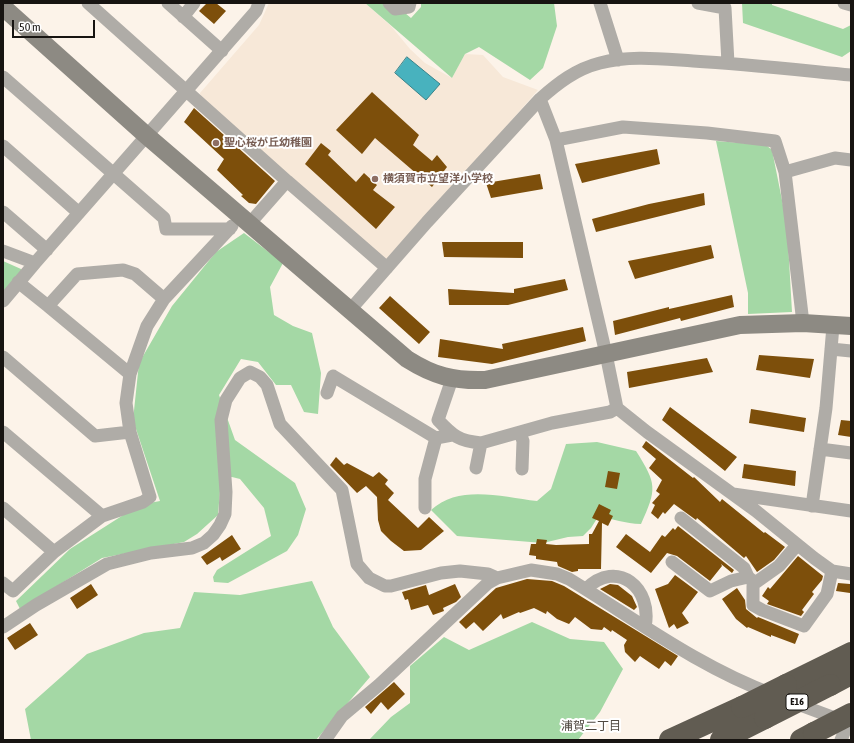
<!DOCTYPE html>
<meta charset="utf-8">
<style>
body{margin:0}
#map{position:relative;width:854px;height:743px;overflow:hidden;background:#fcf3e9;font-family:"Asap Condensed",sans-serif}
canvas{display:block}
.frame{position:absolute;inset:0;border:4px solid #171411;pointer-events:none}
.scale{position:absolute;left:12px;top:20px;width:83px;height:18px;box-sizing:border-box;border:2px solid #171411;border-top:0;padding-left:5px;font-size:12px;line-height:14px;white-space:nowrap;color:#171411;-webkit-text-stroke:3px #fff;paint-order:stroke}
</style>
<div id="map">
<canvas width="854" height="743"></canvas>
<div class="frame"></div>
<div class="scale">50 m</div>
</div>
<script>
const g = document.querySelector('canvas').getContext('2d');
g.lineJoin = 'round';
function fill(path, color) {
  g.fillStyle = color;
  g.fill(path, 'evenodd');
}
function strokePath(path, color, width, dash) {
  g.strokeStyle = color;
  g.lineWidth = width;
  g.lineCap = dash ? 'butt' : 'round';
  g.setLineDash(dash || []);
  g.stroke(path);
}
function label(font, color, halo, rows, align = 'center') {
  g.font = font + ' "Asap Condensed","Noto Sans JP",sans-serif';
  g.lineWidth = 4;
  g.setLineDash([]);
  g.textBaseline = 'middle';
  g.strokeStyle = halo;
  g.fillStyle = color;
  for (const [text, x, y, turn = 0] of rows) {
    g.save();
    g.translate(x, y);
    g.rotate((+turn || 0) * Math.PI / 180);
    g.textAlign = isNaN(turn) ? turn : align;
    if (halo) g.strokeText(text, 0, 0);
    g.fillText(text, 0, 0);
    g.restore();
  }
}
fill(new Path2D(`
 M 269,3 L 365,3 L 391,26 L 410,49 L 425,63 L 452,78 L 465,54 L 483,55 L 503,77 L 538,90 L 389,261 L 382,260 L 201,99 L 200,93 L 259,25 Z`), '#f7e8d8');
fill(new Path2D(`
 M 365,3 L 393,3 L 411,18 L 421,7 L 421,3 L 554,3 L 557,26 L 543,68 L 530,80 L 479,47 L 465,54 L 452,78 Z
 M 742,3 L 772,3 L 772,5 L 843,29 L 851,25 L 851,51 L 842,57 L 743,23 Z
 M 716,141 L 766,145 L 772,150 L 787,225 L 792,312 L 748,314 L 748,293 Z
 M 244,233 L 283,263 L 270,287 L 274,315 L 293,326 L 312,333 L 321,373 L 318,414 L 304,412 L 291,385 L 276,385 L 258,362 L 241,359 L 219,395 L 235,440 L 295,483 L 306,509 L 298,535 L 287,551 L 228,583 L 214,582 L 213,577 L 217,570 L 271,536 L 264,508 L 240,479 L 232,477 L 221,479 L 218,515 L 197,534 L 184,542 L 102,558 L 20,609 L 16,601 L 70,549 L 139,505 L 160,501 L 133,420 L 139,363 L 172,306 L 216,252 Z
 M 3,261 L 21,269 L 22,276 L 3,299 Z
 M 597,442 L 636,451 C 657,484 657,489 641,524 C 625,524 613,518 598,517 L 591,528 L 583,536 L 568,537 L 543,543 L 457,536 L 431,510 C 459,484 502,497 537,501 L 551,489 L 566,444 Z
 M 312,581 L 333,627 L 370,677 L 316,740 L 31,740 L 25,709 L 87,654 L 144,633 L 180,628 L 194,592 L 240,595 Z
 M 532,622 L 570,639 L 604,642 L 623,669 L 600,712 L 578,740 L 369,740 L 391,717 L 410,703 L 410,666 L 444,637 L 469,650 Z`), '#a4d8a5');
const water = new Path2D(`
 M 407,57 L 440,84 L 426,100 L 395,73 Z`);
fill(water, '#48b2be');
strokePath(water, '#39838a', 1);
fill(new Path2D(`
 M 207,3 L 216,3 L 226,11 L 214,24 L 199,11 Z
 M 372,92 L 419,135 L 413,145 L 432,161 L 437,155 L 447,167 L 432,187 L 375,138 L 362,154 L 336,130 Z
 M 194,108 L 275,181 L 256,204 L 249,203 L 241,196 L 243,195 L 217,170 L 224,159 L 184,122 Z
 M 321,143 L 331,151 L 328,155 L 356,182 L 364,173 L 377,185 L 373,190 L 395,207 L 376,229 L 305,164 Z
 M 657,149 L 660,164 L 582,183 L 575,164 Z
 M 540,174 L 543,189 L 491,198 L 486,183 Z
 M 704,193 L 705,205 L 596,232 L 592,219 L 649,204 Z
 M 442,242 L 523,242 L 523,258 L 444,257 Z
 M 711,245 L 714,258 L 635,279 L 628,261 Z
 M 565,279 L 568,290 L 508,305 L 449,305 L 448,289 L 514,293 L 514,289 Z
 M 732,295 L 734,307 L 681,321 L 680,318 L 615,335 L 613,321 L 669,307 L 669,309 Z
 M 390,296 L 430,332 L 419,344 L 379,308 Z
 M 583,327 L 586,341 L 492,364 L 438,357 L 440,339 L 503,349 L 502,344 Z
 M 759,355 L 814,359 L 810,378 L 756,370 Z
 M 707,358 L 713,372 L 629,388 L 627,372 Z
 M 670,407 L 737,457 L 725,471 L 662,420 Z
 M 751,409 L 806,418 L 804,432 L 749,423 Z
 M 841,420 L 851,421 L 851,437 L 838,435 Z
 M 646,441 L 693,478 L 694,477 L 720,502 L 722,499 L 764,533 L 765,532 L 785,547 L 774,560 L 757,572 L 746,556 L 744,558 L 697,518 L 696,520 L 674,504 L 665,514 L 663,512 L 658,519 L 651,513 L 655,505 L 652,503 L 660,494 L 656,491 L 662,480 L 649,468 L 656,459 L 642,447 Z
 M 336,457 L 344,465 L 347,463 L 373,477 L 379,472 L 388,480 L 385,484 L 394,493 L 388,500 L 418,528 L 429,517 L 444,531 L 421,550 L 404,551 L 391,541 L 381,531 L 378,520 L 377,497 L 366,486 L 357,493 L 330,465 Z
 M 744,464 L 796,471 L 795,486 L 742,478 Z
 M 608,471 L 620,473 L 617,489 L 605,487 Z
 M 599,504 L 611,510 L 609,514 L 613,516 L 608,526 L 602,523 L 601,569 L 578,569 L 578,571 L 572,572 L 558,566 L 557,562 L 536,559 L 536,556 L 529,555 L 531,544 L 536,544 L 537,539 L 547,540 L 546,544 L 556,545 L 589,544 L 589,534 L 592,534 L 599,521 L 592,518 Z
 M 678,526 L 734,570 L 732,573 L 721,564 L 722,566 L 710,581 L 677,556 L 667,553 L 651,573 L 616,547 L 626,534 L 650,552 L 662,535 L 665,537 L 673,528 L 675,530 Z
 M 232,535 L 241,549 L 222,561 L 220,557 L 207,565 L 201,557 Z
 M 798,556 L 823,576 L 822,580 L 812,592 L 814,594 L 802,610 L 804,612 L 801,616 L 767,604 L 769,601 L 762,596 L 768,587 L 770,589 Z
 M 675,575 L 698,592 L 682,613 L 689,623 L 677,629 L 674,624 L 669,628 L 655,589 L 668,584 Z
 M 527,579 L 552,581 L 564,586 L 678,656 L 671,666 L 665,661 L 659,669 L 640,656 L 635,662 L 625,652 L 624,645 L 627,640 L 612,630 L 611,632 L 604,627 L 602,630 L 591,629 L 575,617 L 569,624 L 557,619 L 547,611 L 546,614 L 534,608 L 520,613 L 519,612 L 503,619 L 501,614 L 483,631 L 474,622 L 466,629 L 459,622 L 496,588 Z
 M 838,583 L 850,584 L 850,593 L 836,591 Z
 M 91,584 L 98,595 L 77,609 L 70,598 Z
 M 455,584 L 461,597 L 456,602 L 443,608 L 444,611 L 433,615 L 428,605 L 411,610 L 408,599 L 405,600 L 402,592 L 426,585 L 429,595 Z
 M 610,584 L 618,585 L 632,596 L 637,607 L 634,610 L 600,589 Z
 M 737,588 L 745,600 L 746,609 L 757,618 L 758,617 L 799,634 L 795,644 L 771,635 L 771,637 L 748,627 L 747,628 L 736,619 L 722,599 Z
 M 30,623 L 38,635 L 15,650 L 7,638 Z
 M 394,682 L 405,694 L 388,710 L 381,702 L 371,714 L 365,707 Z`), '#7d4f0b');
strokePath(new Path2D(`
 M 88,3 L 287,181 L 250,223
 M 168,3 L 222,51
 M 389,3 L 395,9 L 409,7 L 410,3
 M 600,3 L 618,60
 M 698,3 L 725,8 L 728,63
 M 844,3 L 851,5
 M 183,17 L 194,3
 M 3,77 L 164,218 L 166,229 L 230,229
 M 540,99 L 556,140 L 606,354 L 617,408 L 647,432 L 756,511 L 814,558 L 832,571 L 851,574
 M 556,140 L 623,127 L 707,133 L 775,141 L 785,172 L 803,323
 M 3,146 L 79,213
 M 785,172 L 835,158 L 851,160
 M 287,181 L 387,268
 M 3,212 L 47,250
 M 3,251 L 35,263 L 3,301
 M 35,263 L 256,11 L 259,3
 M 18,282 L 48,306
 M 350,310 L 427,222 L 540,99 C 558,83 576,69 600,63 C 630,55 662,59 693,61 C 746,64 799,70 851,75
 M 831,349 L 851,351
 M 3,357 L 95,436 L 130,432 L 150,497 L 143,502 L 102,516
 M 130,374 L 48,306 L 77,274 L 123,270 L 135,274 L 164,299
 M 452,379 L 438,420 C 453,436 459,441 481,443 L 552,423 L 610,412 L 617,408
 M 327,393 L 333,376 L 436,438 L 452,435
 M 3,432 L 102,516 L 54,552 L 3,508
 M 130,432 L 126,403 L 130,374 L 147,326 L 164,299 L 232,226
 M 520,433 L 523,441 L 522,469
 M 820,449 L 851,453
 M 476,468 L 481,443
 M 733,494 L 851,511
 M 812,506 L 826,408 L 833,326
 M 425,508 L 425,479 L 436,438
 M 681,518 L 744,568 L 748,577 L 755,583
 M 797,545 L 779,566 L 755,583 L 753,586 L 753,605 L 762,610 L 804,626 L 827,594 L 832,571
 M 672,562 L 710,591 L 731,581 L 748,577
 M 3,583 L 13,591 L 54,552
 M 586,589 C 617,558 653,588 645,627
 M 3,627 L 36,605 L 107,564 L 151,553 L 192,548 L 204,543 L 213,535 L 220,525 L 225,514 L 226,492 L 221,420 L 226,400 L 240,378 L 250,372 L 260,377 L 267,385 L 280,424 L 342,490 L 357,564 L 369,578 L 385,586 L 391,586 L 441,573 L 460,571 L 488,574 L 497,578 L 531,570 L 557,574 L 569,579 C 635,619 699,667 772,694
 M 792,702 L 843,721
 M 325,740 L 342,716 L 379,685 L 488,583 L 497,578
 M 841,740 L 848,723`), '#afaca7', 13);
strokePath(new Path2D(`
 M 3,7 L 147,136 L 407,359 C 434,376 453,381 485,380 L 740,325 L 803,323 L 851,326`), '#8d8a83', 18);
strokePath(new Path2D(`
 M 786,685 L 851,653
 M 830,685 L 851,674
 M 670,740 L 742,707
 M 721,740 L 765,718
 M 801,740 L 814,733`), '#615c52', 22);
strokePath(new Path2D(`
 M 742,707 L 786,685
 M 765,718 L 830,685
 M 814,733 L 851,714`), '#615c52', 22);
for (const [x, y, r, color] of [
 [216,143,4,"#8d6e63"],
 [375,179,4,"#8d6e63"]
]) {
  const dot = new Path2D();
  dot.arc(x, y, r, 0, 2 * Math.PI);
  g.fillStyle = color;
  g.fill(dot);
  strokePath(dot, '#fff', 1.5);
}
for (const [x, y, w] of [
 [797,702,22]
]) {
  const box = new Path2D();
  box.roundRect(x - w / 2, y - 8, w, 16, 3);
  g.fillStyle = '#fff';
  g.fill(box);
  strokePath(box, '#171411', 1);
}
label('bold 10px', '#171411', null, [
 ["E16",797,702]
]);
label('bold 11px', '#785e54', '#fff', [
 ["聖心桜が丘幼稚園",224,143],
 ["横須賀市立望洋小学校",383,179]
], 'left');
label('12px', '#504941', '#fff', [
 ["浦賀二丁目",591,726]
]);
</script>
